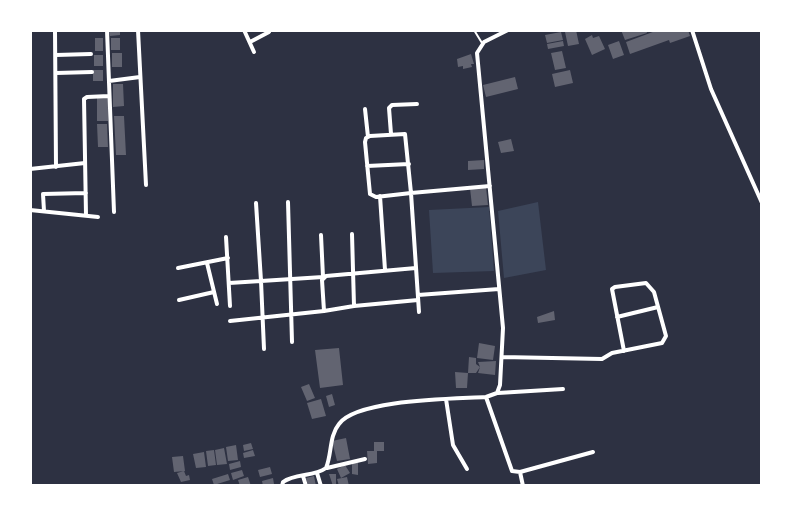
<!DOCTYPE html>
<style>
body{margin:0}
#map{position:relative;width:792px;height:516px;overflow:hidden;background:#2d3142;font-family:"Zilla Slab",serif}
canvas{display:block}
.frame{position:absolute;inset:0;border:32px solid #fff;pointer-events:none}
</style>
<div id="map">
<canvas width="792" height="516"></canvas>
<div class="frame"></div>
</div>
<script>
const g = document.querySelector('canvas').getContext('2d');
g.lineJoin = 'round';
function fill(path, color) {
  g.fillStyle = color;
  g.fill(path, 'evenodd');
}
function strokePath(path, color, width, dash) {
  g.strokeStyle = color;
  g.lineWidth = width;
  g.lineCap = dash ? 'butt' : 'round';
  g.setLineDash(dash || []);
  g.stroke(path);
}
fill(new Path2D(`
 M 538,202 L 546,270 L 504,278 L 498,211 Z
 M 489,207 L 494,271 L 433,273 L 429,210 Z`), '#3c4559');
fill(new Path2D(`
 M 109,30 L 120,30 L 120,35 L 110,36 Z
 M 576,30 L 579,44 L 568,46 L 565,32 Z
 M 621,30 L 646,30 L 647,33 L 625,40 Z
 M 658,30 L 665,30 L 666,32 L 672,30 L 688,30 L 690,36 L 670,43 L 669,40 L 630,54 L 626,42 Z
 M 561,32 L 563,40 L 547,43 L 545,35 Z
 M 592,35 L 593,38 L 599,36 L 605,49 L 592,55 L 585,39 Z
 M 95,38 L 103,38 L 103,51 L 95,51 Z
 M 111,38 L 120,38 L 120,50 L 111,50 Z
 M 563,41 L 564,46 L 548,49 L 547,44 Z
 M 619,41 L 624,55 L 613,59 L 608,45 Z
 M 562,51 L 566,68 L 555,70 L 551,53 Z
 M 112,53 L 122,53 L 122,67 L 112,67 Z
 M 471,54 L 474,64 L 471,64 L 472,67 L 463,69 L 463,66 L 458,67 L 457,59 Z
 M 94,55 L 103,55 L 103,66 L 94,66 Z
 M 93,70 L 103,70 L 103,81 L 93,81 Z
 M 570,70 L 573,83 L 555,87 L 552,74 Z
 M 515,77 L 518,89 L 486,97 L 483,85 Z
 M 113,84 L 123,84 L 124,106 L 113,107 Z
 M 97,98 L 108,98 L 108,121 L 97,121 Z
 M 114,116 L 124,116 L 126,155 L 116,155 Z
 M 97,124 L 107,124 L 108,147 L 98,147 Z
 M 511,139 L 514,151 L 501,153 L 498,142 Z
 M 484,160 L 484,169 L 468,170 L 468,161 Z
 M 486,187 L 488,205 L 472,206 L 470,188 Z
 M 554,311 L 555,320 L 538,323 L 537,317 Z
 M 479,343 L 495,346 L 493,360 L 477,358 Z
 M 339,348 L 343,385 L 320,388 L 315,350 Z
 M 469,357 L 476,358 L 476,364 L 480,367 L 476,373 L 468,373 Z
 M 496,361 L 495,375 L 478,373 L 480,367 L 478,362 Z
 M 455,372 L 468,373 L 467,388 L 456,388 Z
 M 309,384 L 315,398 L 307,401 L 301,387 Z
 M 332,394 L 335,405 L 329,407 L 326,396 Z
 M 321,399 L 326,416 L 312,419 L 307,403 Z
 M 346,438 L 350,459 L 337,461 L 332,441 Z
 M 374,442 L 384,442 L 384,451 L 377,451 L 377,463 L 368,464 L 367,451 L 374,451 Z
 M 251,443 L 253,449 L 244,451 L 243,445 Z
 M 236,445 L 238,460 L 228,461 L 226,447 Z
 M 224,448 L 227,464 L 217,465 L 215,450 Z
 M 214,450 L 216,465 L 208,466 L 206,451 Z
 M 253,450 L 255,456 L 244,458 L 243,453 Z
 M 204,452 L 206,467 L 196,468 L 193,454 Z
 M 183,456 L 185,471 L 174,472 L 172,457 Z
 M 240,461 L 241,467 L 230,470 L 229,464 Z
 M 352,463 L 358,463 L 358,475 L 352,474 Z
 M 345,465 L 350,473 L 341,478 L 337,469 Z
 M 270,467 L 272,474 L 260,477 L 258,470 Z
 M 242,470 L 244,476 L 233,480 L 231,473 Z
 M 184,471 L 186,476 L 189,475 L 190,480 L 181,482 L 177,473 Z
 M 228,474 L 230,480 L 214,485 L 212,479 Z
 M 329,474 L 336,474 L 336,486 L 333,486 Z
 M 314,476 L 316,486 L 308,486 L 306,478 Z
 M 248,477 L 251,486 L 240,486 L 238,480 Z
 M 347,477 L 349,486 L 339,486 L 337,479 Z
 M 273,478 L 274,484 L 263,486 L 262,481 Z`), '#626471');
strokePath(new Path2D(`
 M 474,30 L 482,43`), '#fff', 2);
strokePath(new Path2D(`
 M 55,30 L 56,167
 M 107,30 L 114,212
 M 138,30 L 146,185
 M 244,30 L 254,52
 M 598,30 L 602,30
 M 692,30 L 711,89 L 762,203
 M 250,42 L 269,32
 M 56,55 L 91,54
 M 56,73 L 92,72
 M 109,81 L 140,77
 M 365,109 L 368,137
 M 391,134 L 389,108 L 392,105 L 417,104
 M 367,166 L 409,164
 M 30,169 L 85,163
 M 380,196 L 385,270
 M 288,202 L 292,342
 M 256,203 L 261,281 L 323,277 L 321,235
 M 30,210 L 98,217
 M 44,211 L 43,194 L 86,193
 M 86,215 L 84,99 L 87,97 L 109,96
 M 352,234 L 354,306
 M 226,237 L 230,306
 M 207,263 L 217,304
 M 178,268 L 228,258
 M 416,268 L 326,276 L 322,280 L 324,311 L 354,306 L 418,300
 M 229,283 L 261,281 L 264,349
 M 418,295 L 499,289
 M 179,300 L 214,292
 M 419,312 L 411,193 L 376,197 L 370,194 L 365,142 L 366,138 L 370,136 L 405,134 L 411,193 L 490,186
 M 617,317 L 658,307
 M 230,321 L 324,311
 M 502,357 L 602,359 L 612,353 L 662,343 L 666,336 L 654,292 L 646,283 L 615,287 L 612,289 L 624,351
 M 498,393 L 563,389
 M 486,397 L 512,471 L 520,472 L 593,452
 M 446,399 L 453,445 L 467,469
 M 327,468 L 365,459
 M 520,472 L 523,486
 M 317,473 L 321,486
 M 303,476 L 306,486
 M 282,486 L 283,482 C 295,473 314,477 326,468 C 332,454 329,436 339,424 C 357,399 455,399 486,397 L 497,393 L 500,385 L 503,328 L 477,53 L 484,42 L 508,30
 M 592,486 L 593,486`), '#fff', 4);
</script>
